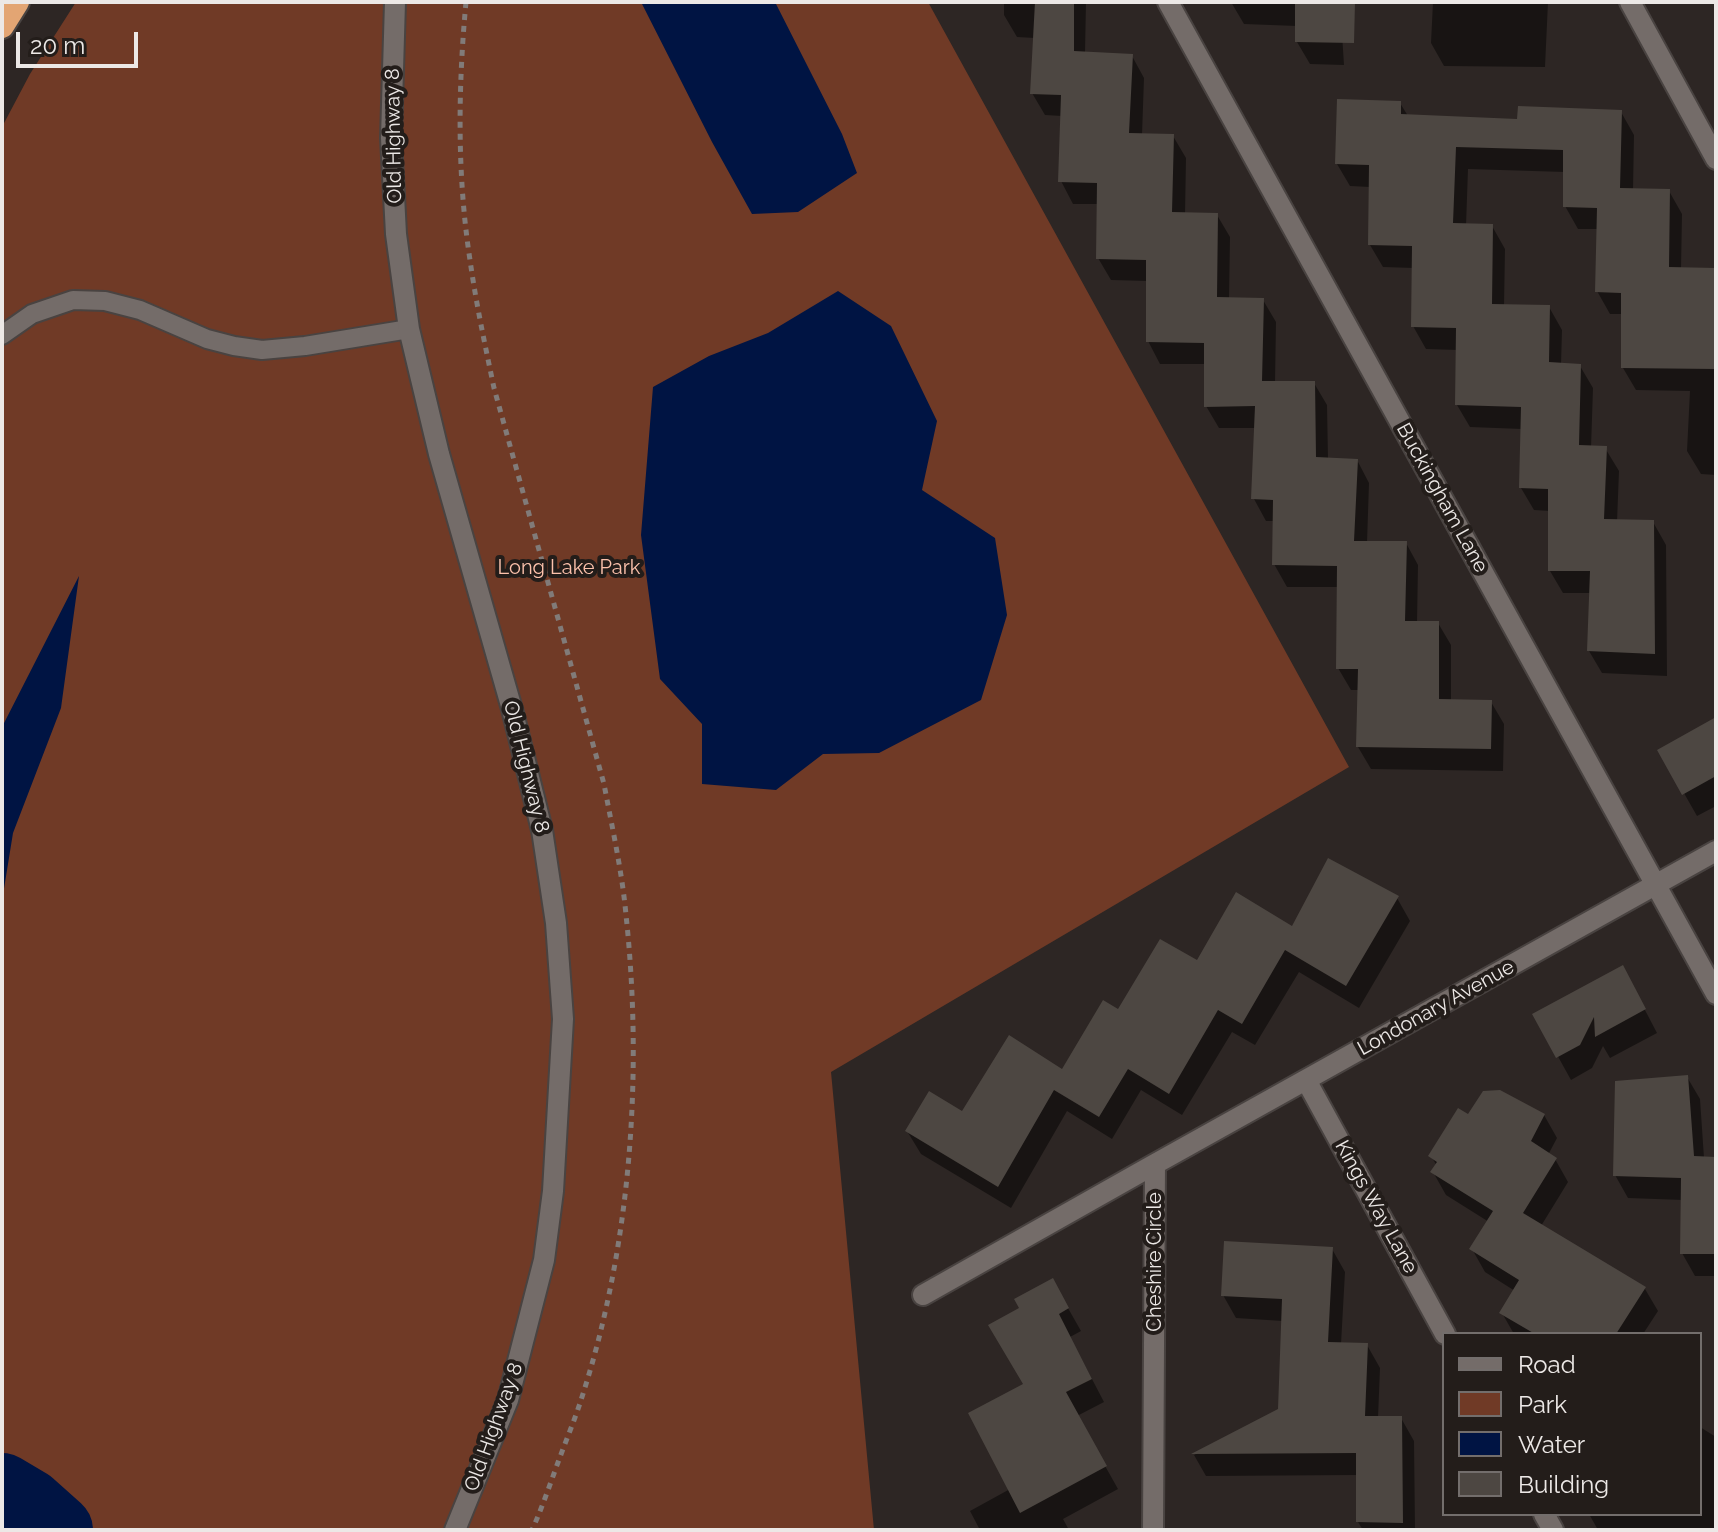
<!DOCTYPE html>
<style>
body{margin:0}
#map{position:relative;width:1718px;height:1532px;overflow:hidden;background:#2d2624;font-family:Raleway,sans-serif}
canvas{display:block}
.frame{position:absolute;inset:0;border:4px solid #ece8e6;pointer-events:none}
.legend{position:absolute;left:1442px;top:1332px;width:260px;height:184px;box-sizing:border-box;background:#231d1a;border:2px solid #736e6c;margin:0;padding:10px 14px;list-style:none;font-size:24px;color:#ece8e6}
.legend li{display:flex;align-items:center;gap:16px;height:40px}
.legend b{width:40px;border:2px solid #736e6c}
.scale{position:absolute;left:16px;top:32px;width:122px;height:36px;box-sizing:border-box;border:4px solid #ece8e6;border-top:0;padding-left:10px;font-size:24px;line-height:28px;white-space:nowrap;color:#ece8e6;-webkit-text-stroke:6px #231d1a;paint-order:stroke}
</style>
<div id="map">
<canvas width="1718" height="1532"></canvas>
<div class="frame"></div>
<ul class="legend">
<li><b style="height:10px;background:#746c69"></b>Road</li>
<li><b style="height:22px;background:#703a26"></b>Park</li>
<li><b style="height:22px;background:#001443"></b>Water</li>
<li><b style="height:22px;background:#4d4742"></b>Building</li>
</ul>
<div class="scale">20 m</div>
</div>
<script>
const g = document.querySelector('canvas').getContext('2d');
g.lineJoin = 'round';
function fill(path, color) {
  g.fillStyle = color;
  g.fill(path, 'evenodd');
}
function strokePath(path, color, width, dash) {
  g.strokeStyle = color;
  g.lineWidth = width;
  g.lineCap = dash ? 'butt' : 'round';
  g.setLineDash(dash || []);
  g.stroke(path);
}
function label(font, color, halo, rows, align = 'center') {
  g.font = font + ' Raleway,sans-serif';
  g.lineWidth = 8;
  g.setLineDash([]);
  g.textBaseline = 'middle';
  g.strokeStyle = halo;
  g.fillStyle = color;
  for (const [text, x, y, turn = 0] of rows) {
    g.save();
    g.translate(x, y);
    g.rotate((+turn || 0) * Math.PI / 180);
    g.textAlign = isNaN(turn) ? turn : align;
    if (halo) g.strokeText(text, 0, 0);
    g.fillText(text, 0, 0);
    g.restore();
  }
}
fill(new Path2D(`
 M 76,2 L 928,2 L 1349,767 L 831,1072 L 874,1530 L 2,1530 L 2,127 L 30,74 Z`), '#703a26');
fill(new Path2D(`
 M 641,2 L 775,2 L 842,134 L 857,173 L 798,212 L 752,214 L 712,142 Z
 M 838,291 L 891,326 L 937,421 L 922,490 L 995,538 L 1007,615 L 981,700 L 879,753 L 823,754 L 776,790 L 702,784 L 702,724 L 660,679 L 641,535 L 653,387 L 709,356 L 768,333 Z
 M 79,576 L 61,708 L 13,833 L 2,901 L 2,727 Z`), '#001443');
fill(new Path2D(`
 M 1004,2 L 1086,2 L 1085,53 L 1132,56 L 1144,78 L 1142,135 L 1173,136 L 1186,158 L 1185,215 L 1217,215 L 1230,237 L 1229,299 L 1263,300 L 1276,322 L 1275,383 L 1314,383 L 1327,405 L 1328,459 L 1357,460 L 1369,483 L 1367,543 L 1406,543 L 1418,565 L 1417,623 L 1438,623 L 1451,645 L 1451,701 L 1491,702 L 1504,724 L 1503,771 L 1371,769 L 1358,747 L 1359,690 L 1351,690 L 1338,668 L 1338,587 L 1287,587 L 1274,564 L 1275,521 L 1266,521 L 1254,499 L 1256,428 L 1219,428 L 1206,406 L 1206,364 L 1160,364 L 1148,341 L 1148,281 L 1111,280 L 1098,258 L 1099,204 L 1073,204 L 1061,181 L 1062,116 L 1045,115 L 1032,93 L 1035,38 L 1017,37 L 1004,15 Z
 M 1231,2 L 1340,2 L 1344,65 L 1310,64 L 1297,42 L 1297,26 L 1244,24 Z
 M 1433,2 L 1548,2 L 1545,67 L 1444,66 L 1431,43 Z
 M 1400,103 L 1408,116 L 1519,121 L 1621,112 L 1634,135 L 1633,190 L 1669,191 L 1682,214 L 1681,269 L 1716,270 L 1716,475 L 1701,474 L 1687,451 L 1690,391 L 1636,390 L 1623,368 L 1623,314 L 1610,314 L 1597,291 L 1599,229 L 1578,229 L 1565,206 L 1565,172 L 1468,169 L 1466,226 L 1492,226 L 1505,249 L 1504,306 L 1549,307 L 1562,330 L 1561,365 L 1580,366 L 1593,388 L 1591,448 L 1605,448 L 1619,471 L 1617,522 L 1653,522 L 1666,545 L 1667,676 L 1602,673 L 1589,651 L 1591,593 L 1563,593 L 1550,571 L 1550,511 L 1534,510 L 1521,488 L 1522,429 L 1470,427 L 1457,405 L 1458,350 L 1426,349 L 1413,326 L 1414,268 L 1383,267 L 1370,245 L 1370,187 L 1350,186 L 1337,164 Z
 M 1716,719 L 1716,806 L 1697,816 L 1660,751 Z
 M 1397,898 L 1410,921 L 1359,1008 L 1299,972 L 1255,1045 L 1232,1032 L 1182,1115 L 1141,1090 L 1112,1139 L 1067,1111 L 1011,1208 L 921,1154 L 907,1131 L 963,1114 L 1063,1071 L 1119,1012 L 1197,963 L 1293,928 Z
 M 1635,991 L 1657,1033 L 1610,1058 L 1603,1046 L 1592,1068 L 1571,1080 L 1535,1015 Z
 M 1687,1077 L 1700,1099 L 1704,1158 L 1716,1159 L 1716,1276 L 1695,1276 L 1682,1253 L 1683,1200 L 1628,1198 L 1615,1175 Z
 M 1544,1115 L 1557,1138 L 1548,1155 L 1555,1159 L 1568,1182 L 1541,1226 L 1645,1289 L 1658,1311 L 1643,1334 L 1514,1334 L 1502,1313 L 1515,1291 L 1485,1272 L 1472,1249 L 1489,1222 L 1446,1195 L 1433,1172 L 1437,1166 L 1431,1156 L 1468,1117 Z
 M 1332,1249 L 1345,1272 L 1341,1344 L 1367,1345 L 1380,1368 L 1378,1418 L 1401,1418 L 1414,1441 L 1415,1530 L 1363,1530 L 1358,1522 L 1358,1475 L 1206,1476 L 1194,1455 L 1280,1410 L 1283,1321 L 1236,1318 L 1223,1295 Z
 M 1052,1280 L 1081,1331 L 1070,1337 L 1104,1402 L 1077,1416 L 1118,1489 L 1063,1519 L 1069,1530 L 980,1530 L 970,1511 L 1010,1489 L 1026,1385 L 1021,1309 Z
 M 1700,1427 L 1716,1437 L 1716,1530 L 1598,1530 L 1589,1514 L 1639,1514 L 1642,1516 L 1643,1514 L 1700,1514 Z`), '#0007');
strokePath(new Path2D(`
 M 2,1489 L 29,1505 L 57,1530`), '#001443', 72);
fill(new Path2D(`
 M 1035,2 L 1074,2 L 1074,51 L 1133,54 L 1129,133 L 1174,134 L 1172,212 L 1218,213 L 1217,297 L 1264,298 L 1262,381 L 1315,381 L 1316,457 L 1358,459 L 1354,541 L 1407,541 L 1405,621 L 1439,621 L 1439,699 L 1492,700 L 1491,749 L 1356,747 L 1358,669 L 1336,669 L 1337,566 L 1272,565 L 1273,500 L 1251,499 L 1255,406 L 1204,407 L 1204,343 L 1146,342 L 1146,260 L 1096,259 L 1097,183 L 1058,182 L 1061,95 L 1030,94 Z
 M 1295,2 L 1355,2 L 1354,43 L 1295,42 Z
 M 1337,99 L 1401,101 L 1401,114 L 1517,119 L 1518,106 L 1622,110 L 1620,188 L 1670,189 L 1669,267 L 1716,268 L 1716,369 L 1621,368 L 1621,293 L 1595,292 L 1597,208 L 1563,207 L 1563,150 L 1456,147 L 1453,223 L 1493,224 L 1492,304 L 1550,305 L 1549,362 L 1581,364 L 1579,445 L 1607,446 L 1604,519 L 1654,520 L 1655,654 L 1587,651 L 1590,571 L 1548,571 L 1548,489 L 1519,488 L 1521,407 L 1455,405 L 1456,328 L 1411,327 L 1412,246 L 1368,245 L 1369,165 L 1335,164 Z
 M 1716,717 L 1716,776 L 1682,795 L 1657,750 Z
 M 1328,858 L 1399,896 L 1346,986 L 1285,950 L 1242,1024 L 1218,1010 L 1169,1094 L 1128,1069 L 1099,1117 L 1054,1090 L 998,1187 L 905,1131 L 929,1091 L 962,1111 L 1009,1035 L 1062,1069 L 1103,1000 L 1118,1009 L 1160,939 L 1197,960 L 1236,892 L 1292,926 Z
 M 1623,965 L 1646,1009 L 1595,1037 L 1594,1017 L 1580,1045 L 1556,1058 L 1532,1014 Z
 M 1688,1075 L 1694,1156 L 1716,1157 L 1716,1254 L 1680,1254 L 1681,1178 L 1613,1176 L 1615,1081 Z
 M 1500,1090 L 1545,1114 L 1531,1141 L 1557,1158 L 1523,1213 L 1646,1287 L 1616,1334 L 1535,1334 L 1499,1313 L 1519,1280 L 1469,1249 L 1493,1211 L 1430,1172 L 1437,1162 L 1428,1156 L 1458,1108 L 1468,1114 L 1483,1091 Z
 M 1224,1241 L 1333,1247 L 1328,1342 L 1368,1343 L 1365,1416 L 1402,1416 L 1403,1523 L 1356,1522 L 1356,1453 L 1191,1454 L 1278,1409 L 1282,1299 L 1221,1296 Z
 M 1053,1278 L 1069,1308 L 1059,1314 L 1092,1379 L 1066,1392 L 1107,1466 L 1020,1513 L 968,1413 L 1023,1384 L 988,1325 L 1019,1308 L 1014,1299 Z`), '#4d4742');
const service = new Path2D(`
 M 2,335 L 32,314 L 73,300 L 105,301 L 140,310 L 207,339 L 234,346 L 262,350 L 305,346 L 409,329`);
const minor = new Path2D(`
 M 1168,2 L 1716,994
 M 1630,2 L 1716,159
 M 1306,1080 L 1445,1334
 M 1155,1164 L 1716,851
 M 923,1295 L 1155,1164 L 1153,1530
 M 1544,1514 L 1553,1530`);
const tertiary = new Path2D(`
 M 395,2 L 391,138 L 396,234 L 409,329 L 439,454 L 512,709 L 542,830 L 556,923 L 563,1019 L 553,1191 L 544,1260 L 508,1400 L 455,1530`);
const motorway = new Path2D(`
 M 2,26 L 17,2`);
strokePath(service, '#494341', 22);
strokePath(minor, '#494341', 24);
strokePath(tertiary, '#494341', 24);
strokePath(motorway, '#494341', 28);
strokePath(new Path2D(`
 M 466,2 C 458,88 457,175 470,260 C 476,303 485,345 494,388 L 604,784 C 612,827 622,871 626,915 C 643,1074 631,1247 581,1400 C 575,1419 567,1438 560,1457 C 551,1481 543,1506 532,1530`), '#817b79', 5, [6, 6]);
strokePath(service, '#746c69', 18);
strokePath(minor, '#746c69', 20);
strokePath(tertiary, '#746c69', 20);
strokePath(motorway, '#e3a573', 24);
label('20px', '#ece8e6', '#231d1a', [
 ["Old Highway 8",394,136,-91],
 ["Buckingham Lane",1442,498,61],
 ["Old Highway 8",526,767,76],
 ["Londonary Avenue",1436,1008,-29],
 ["Kings Way Lane",1376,1207,61],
 ["Cheshire Circle",1155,1262,-90],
 ["Old Highway 8",494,1427,-70]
]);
label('20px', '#fdc2ac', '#231d1a', [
 ["Long Lake Park",569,568]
]);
</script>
